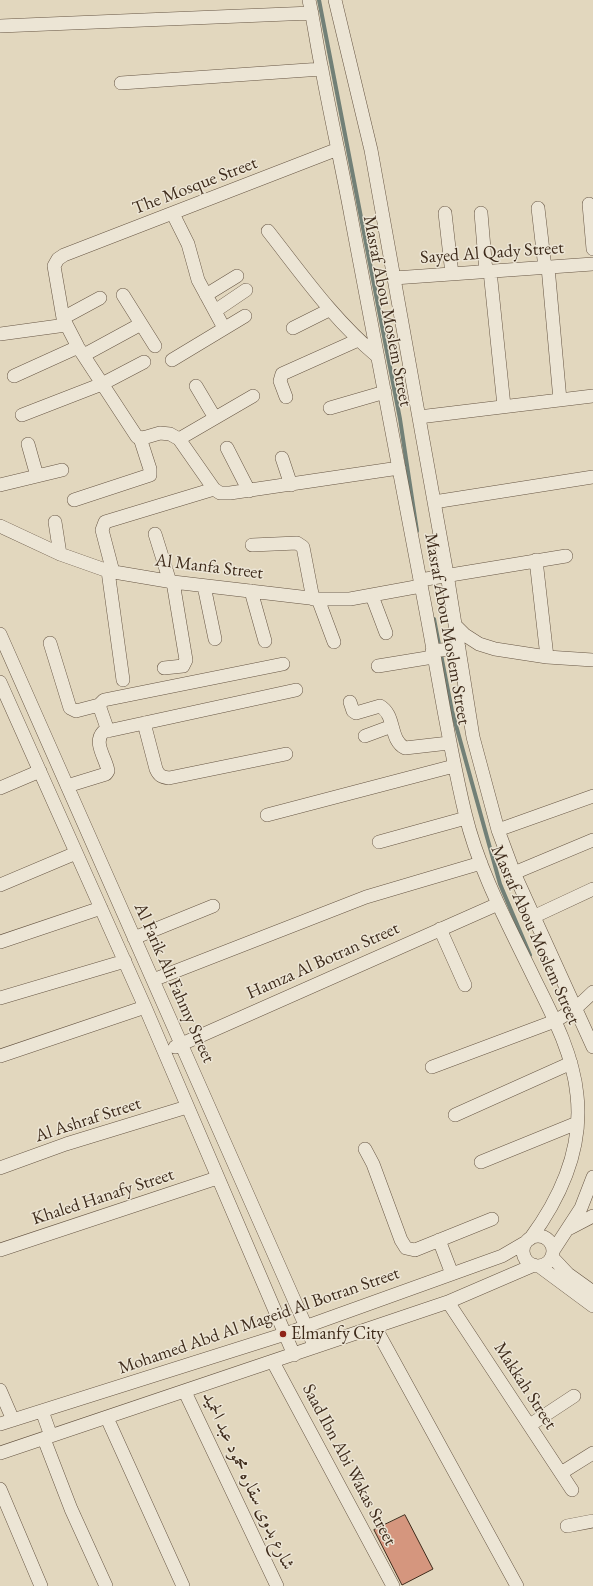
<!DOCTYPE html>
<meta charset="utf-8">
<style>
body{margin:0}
canvas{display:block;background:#e2d7be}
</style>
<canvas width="593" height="1586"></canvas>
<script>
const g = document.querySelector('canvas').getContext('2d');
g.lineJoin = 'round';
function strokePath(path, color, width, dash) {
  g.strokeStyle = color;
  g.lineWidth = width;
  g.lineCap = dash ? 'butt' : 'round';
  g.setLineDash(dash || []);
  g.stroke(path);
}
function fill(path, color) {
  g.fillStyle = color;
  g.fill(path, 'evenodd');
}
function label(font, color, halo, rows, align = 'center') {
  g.font = font + ' "EB Garamond",Amiri,serif';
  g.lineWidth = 3;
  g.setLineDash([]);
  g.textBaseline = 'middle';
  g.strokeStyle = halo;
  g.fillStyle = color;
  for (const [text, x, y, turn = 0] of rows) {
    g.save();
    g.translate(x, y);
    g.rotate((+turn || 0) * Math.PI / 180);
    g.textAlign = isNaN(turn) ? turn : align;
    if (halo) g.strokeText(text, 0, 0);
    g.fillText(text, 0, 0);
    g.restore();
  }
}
strokePath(new Path2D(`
 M 319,0 L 400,419 L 417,531
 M 434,619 L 452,711 L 500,884 L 530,955`), '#728077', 4);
const building = new Path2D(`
 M 405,1515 L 433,1569 L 402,1585 L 374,1530 Z`);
fill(building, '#d5967e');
strokePath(building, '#3e2b1b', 1);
const minor = new Path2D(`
 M 309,0 C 314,23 317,47 322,70 C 331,119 342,167 351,216 C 374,339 398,462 421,585 C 436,661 447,738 465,813 C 479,872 509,926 535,980 C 553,1016 573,1054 577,1095 C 583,1148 561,1197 530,1239
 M 335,0 L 371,150 L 447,574 L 473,737 L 498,830 L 514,873 L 593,1047
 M 0,26 L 312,13
 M 121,83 L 322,69
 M 338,149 L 64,255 L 58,259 L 54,266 L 63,318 L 78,347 L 137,437 L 143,438 L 160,433 L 170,434 L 179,439 L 214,489 L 220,493 L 230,493 L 399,468
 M 589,204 L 593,249
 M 538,208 L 545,268
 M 445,213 L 452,274
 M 481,213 L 486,272
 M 173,214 L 188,244 L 198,280 L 224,328
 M 268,231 C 304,277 333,319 378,357
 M 548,267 L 560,400
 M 490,271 L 504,406
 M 394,278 L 593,264
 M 123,295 L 155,346
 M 206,295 L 237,276
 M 215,311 L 246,290
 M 63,318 L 100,298
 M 293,328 L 329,310
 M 0,334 L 66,325
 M 84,355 L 141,324
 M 172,360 L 245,316
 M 14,376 L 78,347
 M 196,386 L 215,418
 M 286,397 L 280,381 L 282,374 L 358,340
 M 330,408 L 385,392
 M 22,415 L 102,384 L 144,362
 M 419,417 L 593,396
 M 179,439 L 253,396
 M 28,444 L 37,476
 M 227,448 L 249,491
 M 282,458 L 291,485
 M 0,485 L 62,470
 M 74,500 L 150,475 L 150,469 L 140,438
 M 434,502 L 593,477
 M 55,522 L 60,554
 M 0,526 L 60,554 L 108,571 L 173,582 L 318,599 L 350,599 L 421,586
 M 155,534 L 170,582
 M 252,545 L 297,543 L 303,547 L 313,599
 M 536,560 L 547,657
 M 108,571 L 123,680
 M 113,572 L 102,530 L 105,522 L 214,489
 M 420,580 L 566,556
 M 204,586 L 215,639
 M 251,591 L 265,641
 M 372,596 L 386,633
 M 318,599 L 334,642
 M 455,625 L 465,635 L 479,644 L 495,649 L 547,657 L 593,660
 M 0,634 L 315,1347
 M 50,643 L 70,708 L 76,711 L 99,705
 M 432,651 L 459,648
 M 378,666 L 433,657
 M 164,668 L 183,666 L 186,660 L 173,582
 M 0,682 L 145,1007 L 294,1355
 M 350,702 L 353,711 L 356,713 L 380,706 C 396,715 389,740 405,748 L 449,743
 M 144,723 L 156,769 C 159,776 162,777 169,778 L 286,754
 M 108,731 L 99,705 L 104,700 L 283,664
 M 365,736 L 392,726
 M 67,786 L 106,774 L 108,771 C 106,758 93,743 103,732 L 296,690
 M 0,788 L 40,771
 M 267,815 L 454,766
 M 498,830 L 593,796
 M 379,842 L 466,818
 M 514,873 L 593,840
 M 0,885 L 76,853
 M 533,917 L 593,889
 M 440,929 L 465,985
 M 134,938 L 213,906
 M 0,942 L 101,908
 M 153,980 L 366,897 L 481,863
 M 0,998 L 125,961
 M 175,1047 L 498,904
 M 0,1056 L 145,1007
 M 432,1067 L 555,1021 L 575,1009 L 593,992
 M 455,1115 L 571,1063
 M 365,1149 L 373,1164 L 401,1240 L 406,1248 L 415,1250 L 492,1219
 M 481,1162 L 577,1123
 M 0,1168 L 66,1144 L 187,1107
 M 570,1228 L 593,1216
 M523 1251a15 15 0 1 1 30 0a15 15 0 1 1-30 0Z
 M 439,1240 L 452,1274
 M 0,1250 L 217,1178
 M 553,1251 L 581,1208 L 593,1177
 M 552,1257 L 568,1274 L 593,1292
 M 539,1266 L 593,1306
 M 448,1302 L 572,1490
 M 375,1327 L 517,1586
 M 273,1362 L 393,1586
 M 0,1390 L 13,1420
 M 185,1392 L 277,1586
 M 42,1411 L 51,1436
 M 107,1418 L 183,1586
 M 0,1424 L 285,1334 L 502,1256 L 526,1242
 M 530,1425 L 574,1396
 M 44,1439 L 71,1509 L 106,1586
 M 0,1453 L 448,1302 L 534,1265
 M 561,1473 L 593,1453
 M 0,1489 L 41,1586
 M 567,1526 L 593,1521`);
strokePath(minor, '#675644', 14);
strokePath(minor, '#ece5d5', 13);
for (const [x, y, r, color] of [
 [283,1334,4,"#8f2418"]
]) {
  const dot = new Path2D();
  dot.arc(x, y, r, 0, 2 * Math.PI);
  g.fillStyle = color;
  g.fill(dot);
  strokePath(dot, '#ece5d5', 1.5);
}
label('18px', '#3e2b1b', '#ece5d5', [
 ["The Mosque Street",195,186,-21],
 ["Sayed Al Qady Street",492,253,-4],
 ["Masraf Abou Moslem Street",387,311,79],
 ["Al Manfa Street",209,567,7],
 ["Masraf Abou Moslem Street",447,629,80],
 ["Masraf Abou Moslem Street",535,935,66],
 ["Hamza Al Botran Street",323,961,-24],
 ["Al Farik Ali Fahmy Street",174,983,66],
 ["Al Ashraf Street",88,1120,-18],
 ["Khaled Hanafy Street",103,1197,-18],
 ["Mohamed Abd Al Mageid Al Botran Street",259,1321,-19],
 ["Makkah Street",525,1386,57],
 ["Saad Ibn Abi Wakas Street",349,1465,62],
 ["شارع بدوى سقاره محمود عبد الحميد",248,1481,65]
]);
label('18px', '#3e2b1b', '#ece5d5', [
 ["Elmanfy City",291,1334]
], 'left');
</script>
